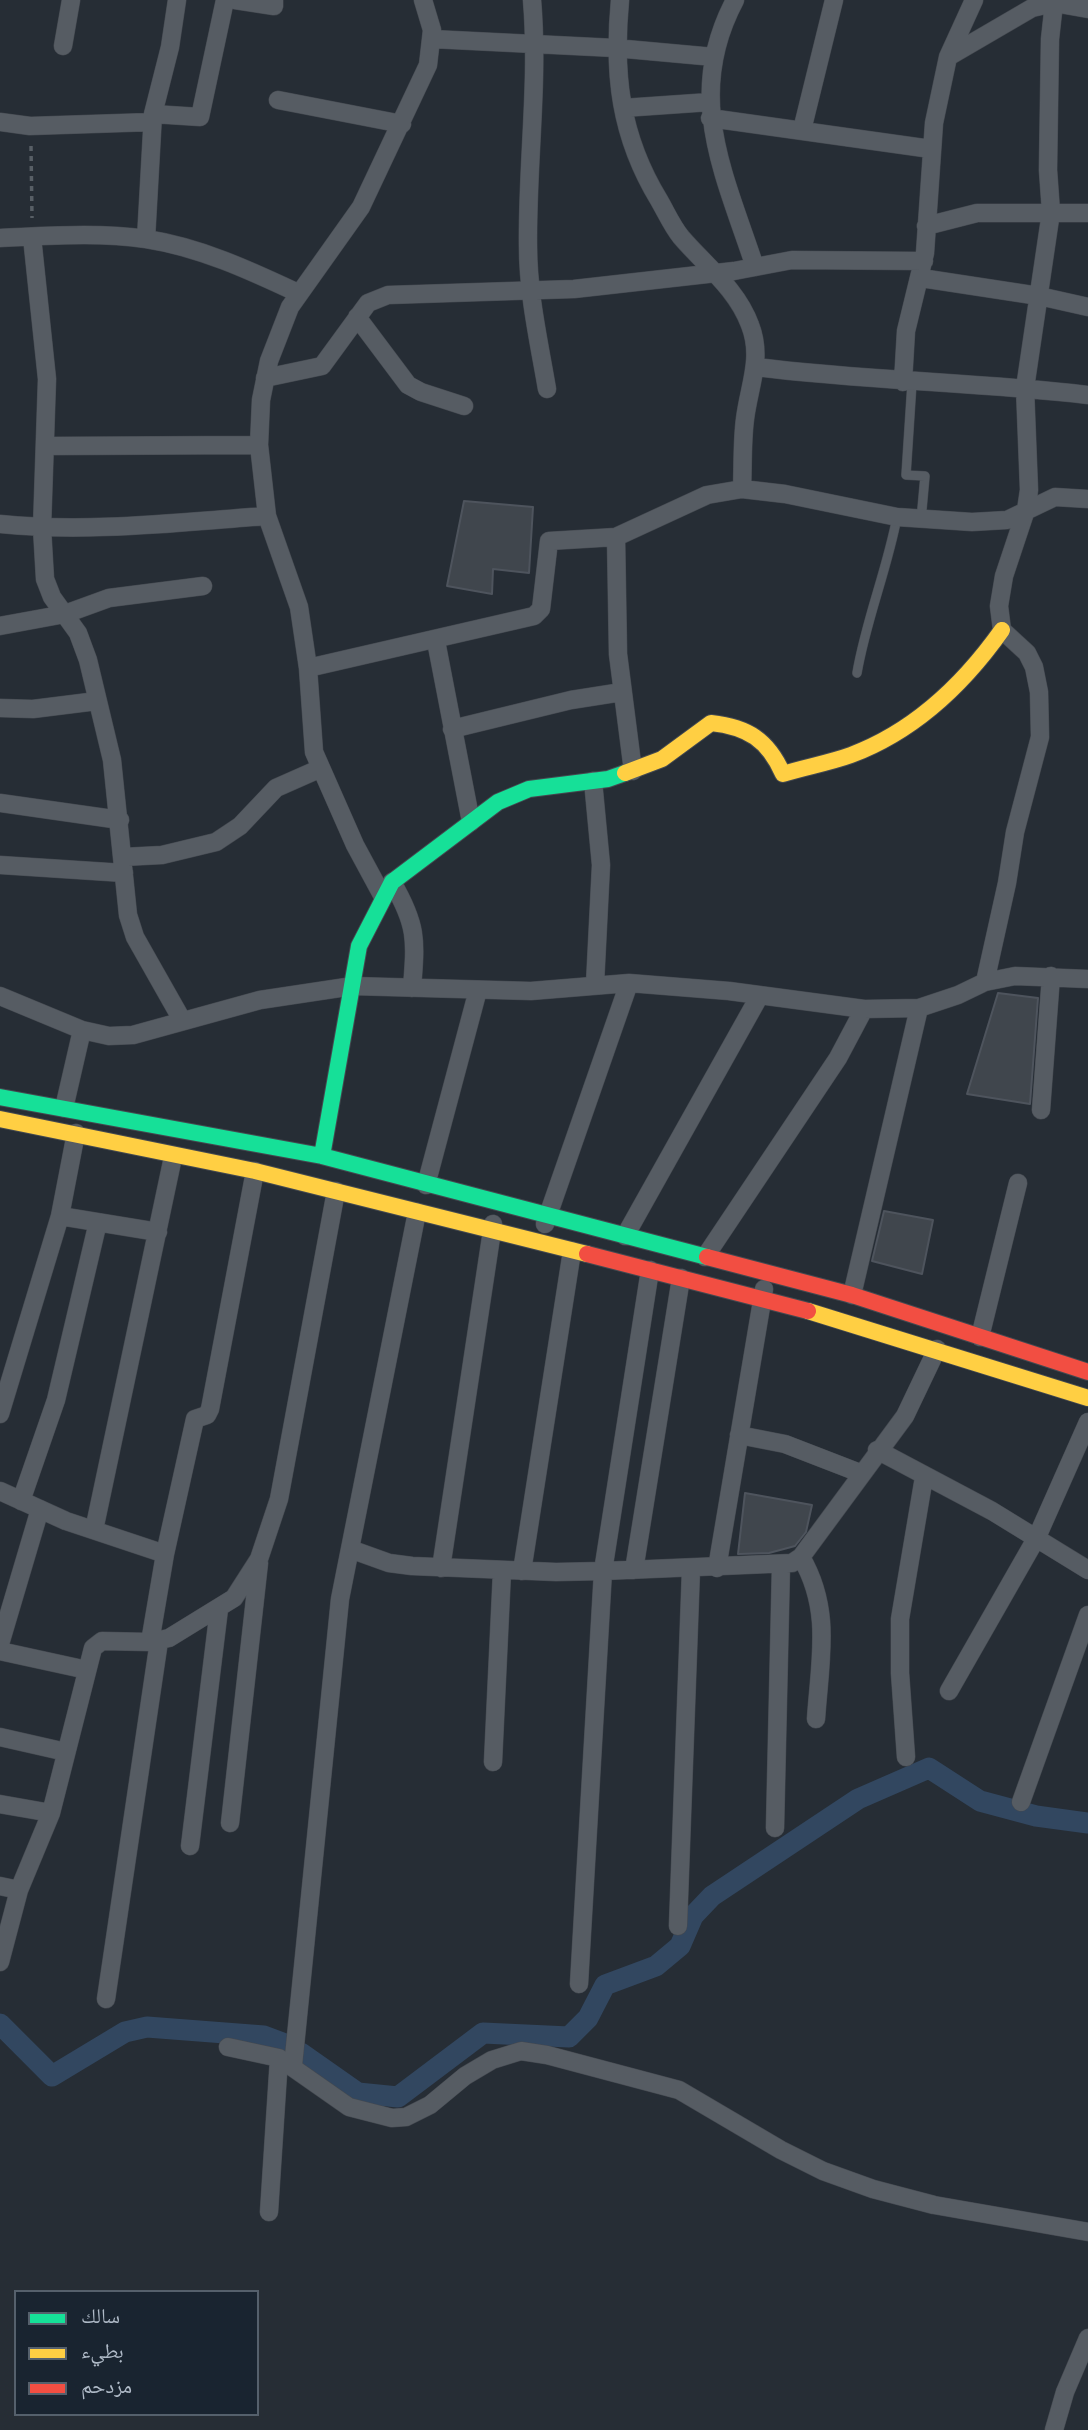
<!DOCTYPE html>
<meta charset="utf-8">
<style>
body{margin:0}
#map{position:relative;width:1088px;height:2430px;overflow:hidden;background:#262d35;font-family:"Archivo Narrow","Noto Naskh Arabic",sans-serif}
canvas{display:block}
.legend{position:absolute;left:14px;top:2290px;width:245px;height:126px;box-sizing:border-box;background:#192430;border:2px solid #55606c;margin:0;padding:9px 12px;list-style:none;font-size:21px;color:#afbac7}
.legend li{display:flex;align-items:center;gap:14px;height:35px}
.legend b{width:35px;border:2px solid #55606c}
</style>
<div id="map">
<canvas width="1088" height="2430"></canvas>
<ul class="legend">
<li><b style="height:9px;background:#16e098"></b>سالك</li>
<li><b style="height:9px;background:#ffcf43"></b>بطيء</li>
<li><b style="height:9px;background:#f24e42"></b>مزدحم</li>
</ul>
</div>
<script>
const g = document.querySelector('canvas').getContext('2d');
g.lineJoin = 'round';
function strokePath(path, color, width, dash) {
  g.strokeStyle = color;
  g.lineWidth = width;
  g.lineCap = dash ? 'butt' : 'round';
  g.setLineDash(dash || []);
  g.stroke(path);
}
function fill(path, color) {
  g.fillStyle = color;
  g.fill(path, 'evenodd');
}
strokePath(new Path2D(`
 M 0,2024 L 52,2076 L 125,2032 L 147,2027 L 264,2036 L 288,2045
 M 301,2053 L 358,2093 L 398,2097 L 483,2033 L 569,2037 L 588,2018 L 605,1985 L 656,1966 L 680,1946 L 693,1916 L 712,1896 L 858,1799 L 929,1768 L 980,1801 L 1036,1816 L 1088,1823`), '#324760', 21);
const building = new Path2D(`
 M 464,501 L 533,507 L 529,573 L 493,569 L 492,594 L 447,586 Z
 M 998,993 L 1038,998 L 1030,1104 L 967,1094 Z
 M 884,1211 L 933,1220 L 922,1274 L 872,1261 Z
 M 745,1493 L 812,1505 L 806,1532 L 795,1546 L 769,1553 L 738,1554 Z`);
fill(building, '#40464d');
strokePath(building, '#4e545d', 2);
const lane = new Path2D(`
 M 912,383 L 906,475 L 925,476 L 921,520
 M 857,673 C 866,620 887,570 897,517`);
const street = new Path2D(`
 M 235,0 L 274,6 L 274,0
 M 532,0 C 539,82 527,164 528,246 C 528,294 539,342 547,389
 M 620,0 C 613,74 620,136 659,200 C 666,212 672,226 681,237 C 705,265 737,289 750,325 C 763,358 749,386 745,419 C 742,442 743,465 742,489
 M 735,0 C 684,96 724,173 755,267
 M 432,39 L 615,48 L 714,57
 M 63,46 L 71,0
 M 948,57 L 974,0
 M 278,100 L 402,124
 M 623,108 L 710,102
 M 153,114 L 200,117 L 225,0
 M 710,118 L 931,149
 M 0,122 L 30,126 L 152,122
 M 802,130 L 834,0
 M 926,226 L 977,213 L 1088,213
 M 32,237 L 47,379 L 42,528 L 45,579 L 52,597 L 78,633 L 88,660 L 112,760 L 128,915 L 135,937 L 182,1020
 M 0,238 C 48,236 98,232 146,239 C 199,247 249,270 298,293
 M 146,239 L 153,114 L 170,47 L 177,0
 M 921,278 L 1039,296 L 1088,307
 M 357,317 L 408,385 L 421,392 L 464,406
 M 756,367 C 867,381 978,382 1088,395
 M 265,378 L 322,366 L 368,303 L 388,295 L 574,289 L 734,271 L 792,260 L 924,261
 M 903,382 L 906,331 L 925,253 L 934,123 L 948,57 L 1032,8 L 1054,3 L 1088,9
 M 45,446 L 259,445
 M 0,524 C 89,533 179,522 267,516
 M 616,537 L 618,654 L 633,771
 M 0,626 L 65,614 L 109,598 L 203,586
 M 436,641 L 471,822
 M 308,668 L 534,616 L 541,609 L 549,541 L 616,537 L 707,495 L 742,489 L 785,494 L 897,517 L 972,522 L 1007,520 L 1055,497 L 1088,499
 M 0,708 L 33,709 L 97,701
 M 452,729 L 571,700 L 622,692
 M 593,781 L 601,865 L 595,984
 M 0,803 L 120,820
 M 123,857 L 162,855 L 216,842 L 240,826 L 276,788 L 319,769
 M 0,865 L 124,873
 M 392,882 C 417,925 416,939 412,988
 M 382,895 L 355,845 L 314,752 L 308,668 L 299,607 L 267,516 L 259,445 L 261,400 L 269,361 L 290,307 L 361,207 L 428,65 L 432,30 L 423,0
 M 985,982 L 1007,883 L 1015,832 L 1040,737 L 1039,692 L 1034,667 L 1027,653 L 1002,630 L 999,606 L 1004,576 L 1026,510 L 1029,490 L 1025,388 L 1051,212 L 1048,170 L 1050,39 L 1054,3
 M 0,996 L 82,1030 L 109,1036 L 133,1035 L 260,1000 L 353,986 L 531,991 L 629,983 L 729,991 L 864,1009 L 919,1008
 M 64,1108 L 82,1030
 M 1041,1110 L 1051,976
 M 426,1185 L 478,990
 M 60,1216 L 158,1232
 M 545,1224 L 629,983
 M 625,1236 L 760,995
 M 705,1257 L 838,1058 L 864,1009
 M 852,1295 L 919,1008 L 958,995 L 985,982 L 1015,976 L 1088,979
 M 980,1337 L 1018,1183
 M 0,1414 L 60,1216 L 76,1133
 M 739,1435 L 785,1444 L 860,1473
 M 877,1450 L 992,1511 L 1088,1570
 M 0,1491 L 66,1521 L 165,1554
 M 21,1501 L 56,1400 L 98,1222
 M 94,1530 L 173,1157
 M 350,1549 L 389,1563 L 412,1566 L 556,1572 L 603,1571 L 650,1270
 M 801,1557 C 832,1610 820,1659 816,1719
 M 441,1568 L 493,1224
 M 717,1568 L 764,1289
 M 634,1570 L 681,1278
 M 522,1571 L 572,1251
 M 150,1642 L 165,1554 L 195,1419 L 207,1415 L 210,1409 L 255,1171
 M 0,1644 L 40,1509
 M 0,1651 L 87,1670
 M 949,1691 L 1037,1537 L 1088,1422
 M 0,1737 L 66,1752
 M 906,1757 L 900,1673 L 900,1619 L 924,1477
 M 493,1762 L 502,1571
 M 1021,1802 L 1088,1615
 M 0,1804 L 51,1813
 M 230,1823 L 259,1563
 M 775,1828 L 781,1565
 M 190,1846 L 219,1609
 M 0,1886 L 19,1890
 M 678,1926 L 691,1569
 M 0,1962 L 19,1890 L 51,1813 L 93,1648 L 102,1641 L 150,1642 L 169,1638 L 234,1598 L 259,1559 L 279,1499 L 336,1191
 M 579,1984 L 603,1571 L 792,1563 L 801,1557 L 905,1416 L 937,1349
 M 106,1999 L 159,1641
 M 228,2047 L 279,2058 L 349,2107 L 392,2118 L 406,2117 L 430,2105 L 465,2076 L 492,2060 L 521,2051 L 547,2055 L 679,2090 L 781,2150 L 823,2171 L 873,2189 L 934,2205 L 1088,2232
 M 293,2066 L 340,1599 L 417,1212
 M 269,2212 L 279,2058
 M 1054,2430 L 1065,2392 L 1088,2338`);
const fast = new Path2D(`
 M 0,1097 L 322,1156 L 707,1257
 M 322,1156 L 359,946 L 392,882 L 498,802 L 529,789 L 608,779 L 625,773`);
const slow = new Path2D(`
 M 625,773 L 662,759 L 711,723 C 748,727 768,740 783,774 C 805,767 829,763 851,755 C 915,731 963,685 1002,630
 M 0,1119 L 255,1171 L 587,1254
 M 808,1311 L 1088,1398`);
const jam = new Path2D(`
 M 587,1254 L 808,1311
 M 707,1257 L 852,1295 L 1088,1372`);
strokePath(lane, '#444950', 10);
strokePath(street, '#444950', 19);
strokePath(fast, '#444950', 18);
strokePath(slow, '#444950', 18);
strokePath(jam, '#444950', 18);
strokePath(new Path2D(`
 M 31,146 L 32,218`), '#585f66', 3.5, [5, 5]);
strokePath(lane, '#565c63', 9);
strokePath(street, '#565c63', 18);
strokePath(fast, '#16e098', 16);
strokePath(slow, '#ffcf43', 16);
strokePath(jam, '#f24e42', 16);
</script>
